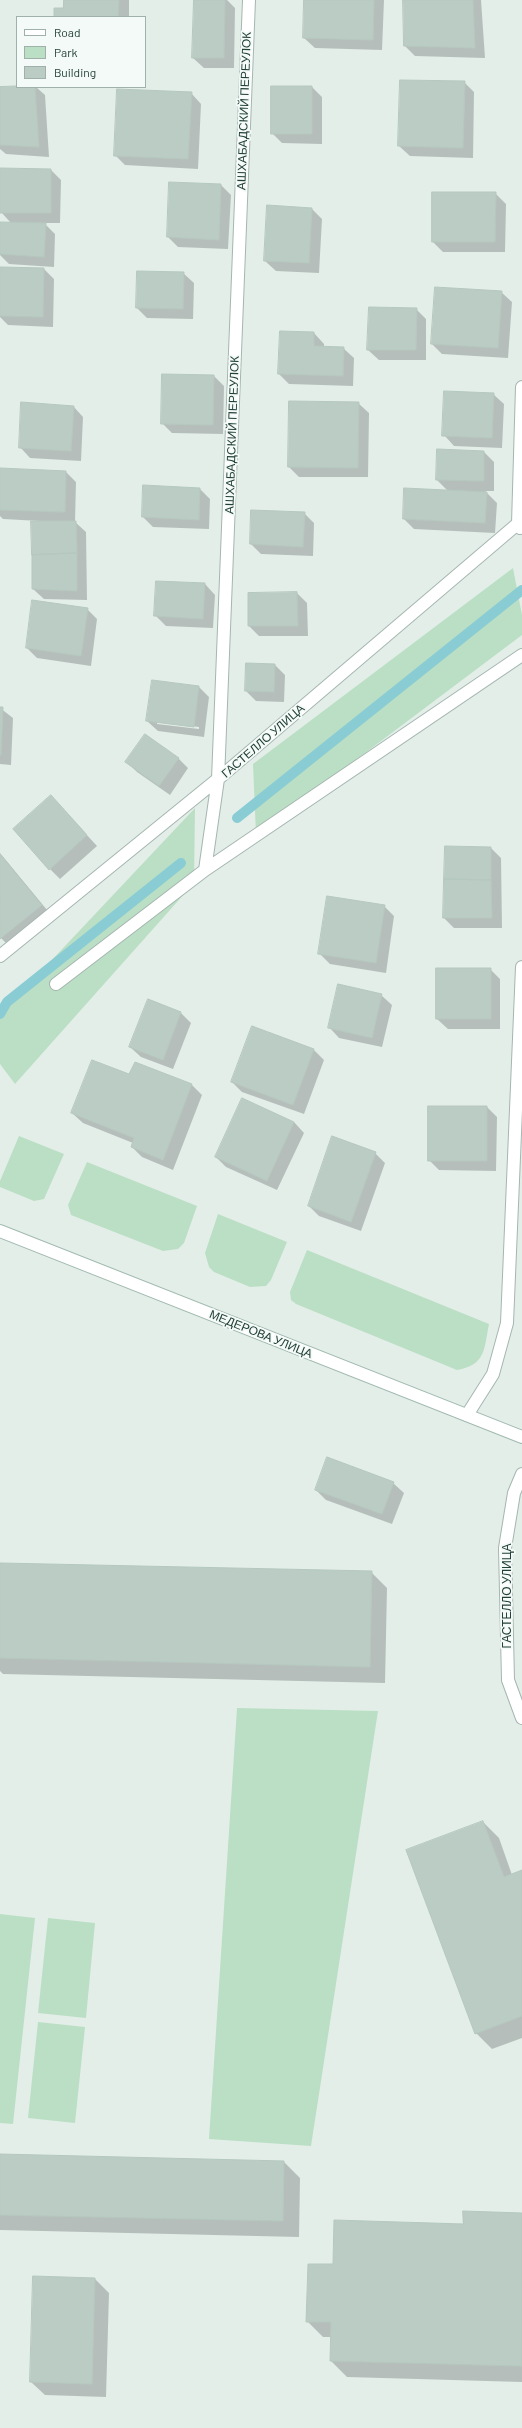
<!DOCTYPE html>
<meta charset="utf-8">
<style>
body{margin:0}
#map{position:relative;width:522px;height:2428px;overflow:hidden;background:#e3eee9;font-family:Barlow,sans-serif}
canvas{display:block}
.legend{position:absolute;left:16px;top:16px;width:130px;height:72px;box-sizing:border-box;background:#f4faf7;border:1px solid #a0b0aa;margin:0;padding:5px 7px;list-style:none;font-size:12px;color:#224037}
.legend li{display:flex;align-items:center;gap:8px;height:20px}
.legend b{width:20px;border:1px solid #a0b0aa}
</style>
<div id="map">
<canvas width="522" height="2428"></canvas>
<ul class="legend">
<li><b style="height:5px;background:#fff"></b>Road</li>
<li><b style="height:11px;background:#bbdfc4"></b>Park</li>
<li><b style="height:11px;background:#bbccc4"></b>Building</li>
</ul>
</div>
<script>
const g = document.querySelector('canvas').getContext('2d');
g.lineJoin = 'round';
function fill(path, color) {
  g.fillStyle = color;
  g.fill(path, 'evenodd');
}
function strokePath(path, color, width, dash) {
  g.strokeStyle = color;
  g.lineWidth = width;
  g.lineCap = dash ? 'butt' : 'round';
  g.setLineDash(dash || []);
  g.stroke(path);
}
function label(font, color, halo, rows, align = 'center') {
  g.font = font + ' Barlow,sans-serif';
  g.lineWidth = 3.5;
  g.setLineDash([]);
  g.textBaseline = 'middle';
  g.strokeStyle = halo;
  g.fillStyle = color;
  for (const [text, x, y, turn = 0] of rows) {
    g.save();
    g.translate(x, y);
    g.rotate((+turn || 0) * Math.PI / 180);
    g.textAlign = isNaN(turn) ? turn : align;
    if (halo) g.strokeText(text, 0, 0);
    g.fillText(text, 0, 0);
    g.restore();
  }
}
fill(new Path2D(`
 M 513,568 L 522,615 L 522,635 L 256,835 L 253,764 Z
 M 195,808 L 194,883 L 15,1084 L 0,1064 L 0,1015 Z
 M 19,1136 L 64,1154 L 44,1199 L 34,1201 L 0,1187 L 0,1181 Z
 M 87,1162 L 197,1206 L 184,1243 L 178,1249 L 163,1251 L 71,1215 L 68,1205 Z
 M 218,1214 L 287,1242 L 271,1280 L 266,1286 L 250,1287 L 214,1272 L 209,1267 L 205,1253 Z
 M 307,1250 L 489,1324 C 484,1349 486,1365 457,1370 L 296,1304 L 291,1300 L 290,1292 Z
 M 237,1708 L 378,1711 L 311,2146 L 209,2139 Z
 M 0,1914 L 35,1918 L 13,2124 L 0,2123 Z
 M 48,1918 L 95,1923 L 86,2018 L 38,2013 Z
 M 38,2022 L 85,2027 L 75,2123 L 28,2118 Z`), '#bbdfc4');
fill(new Path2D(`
 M 65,0 L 129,0 L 129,17 L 55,17 L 64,10 Z
 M 195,0 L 227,0 L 235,8 L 234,68 L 204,68 L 193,58 Z
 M 305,0 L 384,0 L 382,50 L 315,48 L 304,38 Z
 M 404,0 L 481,0 L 485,58 L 415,56 L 405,46 Z
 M 464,82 L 474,92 L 473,158 L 410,156 L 399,146 Z
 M 36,87 L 45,95 L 49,157 L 6,154 L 0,149 L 0,88 Z
 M 312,87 L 322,97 L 322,144 L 282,143 L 272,133 Z
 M 191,93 L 201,104 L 198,169 L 125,165 L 115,155 Z
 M 51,170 L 61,180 L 60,223 L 44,223 L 55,234 L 54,267 L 9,264 L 0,255 L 0,238 L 11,223 L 1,212 Z
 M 170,183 L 221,185 L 231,195 L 228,249 L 178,247 L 168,237 Z
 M 495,193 L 506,204 L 505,252 L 443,252 L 433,242 Z
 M 312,209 L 322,219 L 319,273 L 276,271 L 265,261 Z
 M 0,268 L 44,269 L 54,279 L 53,327 L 8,325 L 0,317 Z
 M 183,273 L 194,283 L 193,319 L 147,318 L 137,308 Z
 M 501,292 L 512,302 L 508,358 L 442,354 L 432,344 Z
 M 416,309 L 426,319 L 426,360 L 379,360 L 368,350 Z
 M 314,333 L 324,344 L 324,347 L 343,348 L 354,358 L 353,386 L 289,384 L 279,374 Z
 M 214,376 L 224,386 L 223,434 L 172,433 L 162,423 Z
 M 493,394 L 504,404 L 502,448 L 454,446 L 444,435 Z
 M 358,403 L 369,413 L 368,477 L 299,477 L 289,467 Z
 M 73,406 L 83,417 L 81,461 L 30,458 L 20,447 Z
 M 438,450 L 484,452 L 494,462 L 494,491 L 485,491 L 497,503 L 495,533 L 414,529 L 404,519 L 448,491 L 437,480 Z
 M 0,469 L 66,472 L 76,482 L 75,522 L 86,532 L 87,600 L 44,599 L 33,589 L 40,521 L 3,519 L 0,516 Z
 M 144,486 L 200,489 L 210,499 L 209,529 L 153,527 L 143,517 Z
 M 304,513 L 314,523 L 313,556 L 261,554 L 251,544 Z
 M 205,584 L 215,595 L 213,628 L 166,626 L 155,615 Z
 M 297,593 L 307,603 L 308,636 L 259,636 L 249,626 Z
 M 87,609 L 97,619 L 91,666 L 37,658 L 27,648 Z
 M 275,665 L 285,675 L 284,702 L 256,701 L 246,691 Z
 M 199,687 L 209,697 L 204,737 L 158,731 L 147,721 ZM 157,722 L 199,727 L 199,729 L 157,724 Z
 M 0,708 L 13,718 L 11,765 L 0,764 Z
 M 178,758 L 188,768 L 170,795 L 137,772 L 127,762 Z
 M 51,796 L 97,846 L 60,879 L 50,869 Z
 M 446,847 L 491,848 L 501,858 L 502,928 L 454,928 L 444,918 Z
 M 0,853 L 52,916 L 11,948 L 0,937 Z
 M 384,906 L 394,916 L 386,973 L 330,964 L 320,954 Z
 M 437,969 L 490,969 L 500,979 L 500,1029 L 448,1029 L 437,1019 Z
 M 381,995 L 392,1005 L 382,1047 L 339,1038 L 329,1027 Z
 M 181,1013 L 191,1023 L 173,1069 L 141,1057 L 130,1047 Z
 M 313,1049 L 324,1060 L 304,1114 L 242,1092 L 232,1082 Z
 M 135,1063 L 192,1085 L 202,1095 L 173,1170 L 142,1157 L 132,1147 L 133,1143 L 83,1123 L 72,1113 L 130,1076 Z
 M 487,1107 L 497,1117 L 496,1171 L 439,1170 L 429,1160 Z
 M 294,1122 L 304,1133 L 277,1190 L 226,1167 L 216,1157 Z
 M 375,1153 L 385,1163 L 361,1231 L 319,1216 L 309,1206 Z
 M 393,1483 L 404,1493 L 392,1524 L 326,1500 L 316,1490 Z
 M 0,1564 L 371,1572 L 387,1588 L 385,1683 L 3,1674 L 0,1671 Z
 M 483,1822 L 499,1838 L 512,1875 L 522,1871 L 522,2038 L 492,2049 L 476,2033 Z
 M 0,2155 L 284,2162 L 300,2178 L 299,2237 L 0,2230 Z
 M 522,2214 L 522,2382 L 347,2377 L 331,2361 L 332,2337 L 323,2337 L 307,2321 L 334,2265 L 464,2225 Z
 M 34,2278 L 95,2279 L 109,2293 L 106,2397 L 45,2395 L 31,2382 Z`), '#0003');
strokePath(new Path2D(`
 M 237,818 L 522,590
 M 0,1014 L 7,1002 L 181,863`), '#89ccd4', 10);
const building = new Path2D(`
 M 64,0 L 119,0 L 118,17 L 54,17 L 54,8 L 63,8 Z
 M 194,0 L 225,0 L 224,58 L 192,58 Z
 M 304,0 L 374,0 L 373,40 L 303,38 Z
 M 403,0 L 473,0 L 475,48 L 404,46 Z
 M 400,80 L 465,81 L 463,148 L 398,146 Z
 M 17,86 L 35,87 L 39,147 L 0,145 L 0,87 Z
 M 271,86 L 312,86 L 312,134 L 271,134 Z
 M 117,89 L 192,92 L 188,159 L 114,156 Z
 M 0,168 L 51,169 L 51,213 L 0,213 Z
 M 169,182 L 221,184 L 219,240 L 167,237 Z
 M 432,192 L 496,192 L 495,242 L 432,242 Z
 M 267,205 L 312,208 L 309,263 L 264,261 Z
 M 0,222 L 46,223 L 44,257 L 0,254 Z
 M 0,267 L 44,268 L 43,317 L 0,316 Z
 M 137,271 L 184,272 L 183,309 L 136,308 Z
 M 435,287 L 502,291 L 498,348 L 431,344 Z
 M 369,307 L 417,308 L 416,350 L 367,350 Z
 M 280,331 L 314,332 L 314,346 L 344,347 L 343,376 L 278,374 Z
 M 162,374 L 214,375 L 213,425 L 161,424 Z
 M 444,391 L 494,393 L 492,438 L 442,436 Z
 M 289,401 L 359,402 L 358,468 L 288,467 Z
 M 21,402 L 74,406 L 71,451 L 19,448 Z
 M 437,449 L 484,451 L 484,481 L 436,480 Z
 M 0,468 L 66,471 L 65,512 L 0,510 Z
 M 143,485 L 200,488 L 199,520 L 142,517 Z
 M 404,488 L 487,492 L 485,523 L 403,519 Z
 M 251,510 L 305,512 L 303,547 L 250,544 Z
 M 31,521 L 76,521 L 77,553 L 32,555 Z
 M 77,553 L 77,591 L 32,589 L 32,555 Z
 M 156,581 L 205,583 L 203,619 L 154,616 Z
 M 297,592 L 298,626 L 248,626 L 248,593 Z
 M 32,600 L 88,608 L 81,656 L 26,648 Z
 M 246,663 L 275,664 L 274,692 L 245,691 Z
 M 152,680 L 199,686 L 194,727 L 146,721 Z
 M 0,707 L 3,707 L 1,755 L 0,755 Z
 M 145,734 L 179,758 L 159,786 L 125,762 Z
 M 51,795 L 87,835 L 49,870 L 13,829 Z
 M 445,846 L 491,847 L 491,880 L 444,879 Z
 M 0,854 L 42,905 L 0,939 Z
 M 444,879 L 491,880 L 492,918 L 443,918 Z
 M 327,896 L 385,905 L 376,963 L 318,954 Z
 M 436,968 L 491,968 L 491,1019 L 436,1019 Z
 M 338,984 L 382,994 L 372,1038 L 328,1028 Z
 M 148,999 L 181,1012 L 163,1060 L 129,1047 Z
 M 252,1026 L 314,1049 L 293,1105 L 231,1082 Z
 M 92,1060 L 129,1074 L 135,1062 L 192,1084 L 163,1160 L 131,1147 L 134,1138 L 71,1113 Z
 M 242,1098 L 294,1122 L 267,1181 L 215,1157 Z
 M 428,1106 L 487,1106 L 487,1161 L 428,1161 Z
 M 332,1136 L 376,1152 L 351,1222 L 308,1206 Z
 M 327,1457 L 394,1482 L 382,1514 L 315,1490 Z
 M 0,1563 L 372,1571 L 370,1667 L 0,1658 Z
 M 483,1821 L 504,1877 L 522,1870 L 522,2016 L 475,2034 L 406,1850 Z
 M 0,2154 L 284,2161 L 283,2221 L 0,2215 Z
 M 463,2211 L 522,2213 L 522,2366 L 330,2361 L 331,2322 L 306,2322 L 308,2264 L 333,2264 L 334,2220 L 463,2224 Z
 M 33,2276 L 95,2278 L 92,2384 L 30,2382 Z`);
fill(building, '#bbccc4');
strokePath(building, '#b5c8bf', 1);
const minor = new Path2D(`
 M 520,528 L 518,524 L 522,387
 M 205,870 L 218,779 L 249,0
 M 0,956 L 218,779 L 522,520
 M 56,984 L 205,870 L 522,655
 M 467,1415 L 493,1374 L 507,1323 L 522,967
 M 522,1474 L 514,1493 L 505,1548 L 508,1680 L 522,1718`);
const secondary = new Path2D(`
 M 0,1231 L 522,1437`);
strokePath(minor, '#a5b6b0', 14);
strokePath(secondary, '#a1bab0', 14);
strokePath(minor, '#fff', 12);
strokePath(secondary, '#fff', 12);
label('12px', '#224037', '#f4faf7', [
 ["АШХАБАДСКИЙ ПЕРЕУЛОК",244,111,-88],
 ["АШХАБАДСКИЙ ПЕРЕУЛОК",232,435,-88],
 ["ГАСТЕЛЛО УЛИЦА",263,741,-41],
 ["МЕДЕРОВА УЛИЦА",261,1334,22],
 ["ГАСТЕЛЛО УЛИЦА",507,1596,-90]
]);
</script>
